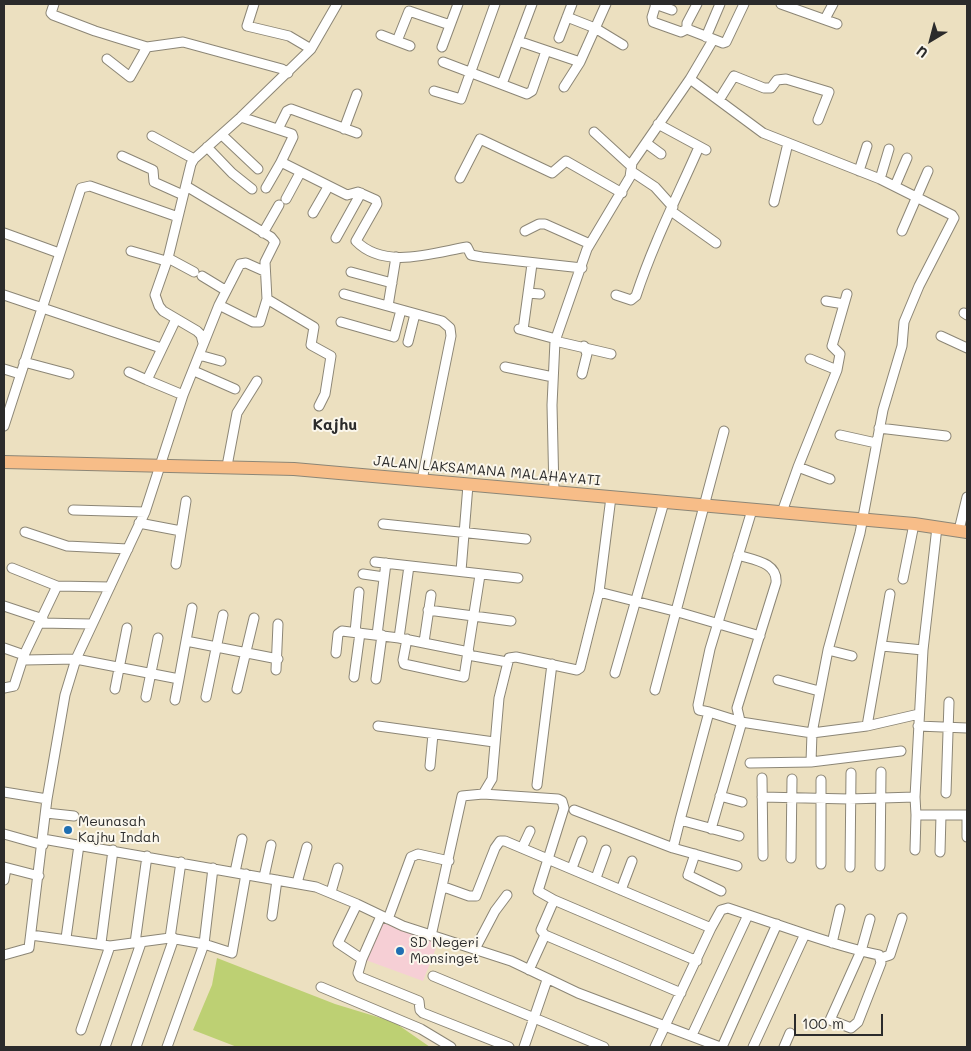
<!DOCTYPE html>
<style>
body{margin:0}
#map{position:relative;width:971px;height:1051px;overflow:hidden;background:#ece0c0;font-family:Mali,sans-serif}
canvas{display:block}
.frame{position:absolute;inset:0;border:5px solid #2b2b2b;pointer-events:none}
.north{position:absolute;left:906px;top:15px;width:50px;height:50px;-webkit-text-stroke:4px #fbf7ec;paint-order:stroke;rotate:217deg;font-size:14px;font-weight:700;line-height:20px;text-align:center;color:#2b2b2b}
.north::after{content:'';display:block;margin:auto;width:18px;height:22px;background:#2b2b2b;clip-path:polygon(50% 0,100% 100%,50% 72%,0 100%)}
.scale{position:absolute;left:794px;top:1014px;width:89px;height:22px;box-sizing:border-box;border:2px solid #2b2b2b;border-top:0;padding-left:6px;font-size:15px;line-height:18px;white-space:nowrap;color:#2b2b2b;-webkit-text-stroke:4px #fbf7ec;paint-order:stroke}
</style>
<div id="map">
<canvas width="971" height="1051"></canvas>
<div class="frame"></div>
<div class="north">U</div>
<div class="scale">100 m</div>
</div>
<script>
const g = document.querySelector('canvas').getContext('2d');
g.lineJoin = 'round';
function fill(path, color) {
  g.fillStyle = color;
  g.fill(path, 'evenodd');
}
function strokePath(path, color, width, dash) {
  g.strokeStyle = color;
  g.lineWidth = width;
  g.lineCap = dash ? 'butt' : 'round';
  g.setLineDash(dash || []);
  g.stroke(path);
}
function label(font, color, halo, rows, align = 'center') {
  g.font = font + ' Mali,sans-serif';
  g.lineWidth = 4;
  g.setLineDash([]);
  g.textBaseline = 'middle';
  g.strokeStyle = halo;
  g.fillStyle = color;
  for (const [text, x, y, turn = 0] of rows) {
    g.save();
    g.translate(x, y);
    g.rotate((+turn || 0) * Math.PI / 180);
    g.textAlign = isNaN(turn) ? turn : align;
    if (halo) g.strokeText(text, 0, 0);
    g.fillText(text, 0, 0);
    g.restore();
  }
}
fill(new Path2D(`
 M 378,921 L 438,943 L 423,981 L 363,959 Z`), '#f6cfd5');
fill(new Path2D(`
 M 217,958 L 335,1004 L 394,1022 L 430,1047 L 237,1047 L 193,1030 L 212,985 Z`), '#bdd073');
const minor = new Path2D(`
 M 54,4 L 51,13 L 53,15 L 95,31 L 147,47
 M 254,4 L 247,26 L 289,36 L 311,49
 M 655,4 L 672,10
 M 656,4 L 652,17 L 653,22 L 681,32 L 687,29
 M 697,4 L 687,23 L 687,29 L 723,43 L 726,42 L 744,4
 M 781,4 L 837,24
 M 567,17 L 595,28 L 623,45
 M 825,19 L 833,4
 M 381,35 L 410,46
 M 706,37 L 720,4
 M 559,38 L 572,4
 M 397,41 L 409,11 L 450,25
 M 518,41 L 580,62
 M 442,47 L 458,4
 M 107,59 L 130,77 L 147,47 L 183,42 L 282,69 L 288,73
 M 443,62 L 527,94 L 532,91 L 546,51
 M 690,79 L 763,133 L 880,179 L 952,215 L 954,218 L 919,286 L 904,322 L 902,346 L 883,410 L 860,533 L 828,650 L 812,733 L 741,722 L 709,712 L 680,820 L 739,836
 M 502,84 L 532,4
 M 564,87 L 580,62 L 606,4
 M 434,91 L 461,99 L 495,4
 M 719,100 L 734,76 L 764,88 L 771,88 L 777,80 L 786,79 L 829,92 L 818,120
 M 241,117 L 292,134 L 293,137 L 281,162 L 347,195 L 358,192 L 376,200 L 377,204 L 356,241 C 384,270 433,253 467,247 L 471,255 L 482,257 L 582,268
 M 658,124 L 706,150
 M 278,129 L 287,111 L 291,109 L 357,133
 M 344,129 L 357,94
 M 594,132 L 631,166
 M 222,135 L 258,169
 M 152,136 L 194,159
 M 646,143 L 661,154
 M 207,147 L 232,173 L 252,189
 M 122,156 L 153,170 L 154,182 L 183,195
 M 631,171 L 655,187 L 673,207
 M 859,171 L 867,146
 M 460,178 L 480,139 L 552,173 L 566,161 L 622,193
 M 880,179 L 889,149
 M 186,186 L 271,237 L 275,242 L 265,262 L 267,299 L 260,322 L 253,322 L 219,305 L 240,264 L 246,263 L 264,271
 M 895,186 L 907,158
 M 266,188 L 281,162
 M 286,199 L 300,173
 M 774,202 L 788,143
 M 671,211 L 716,243
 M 313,213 L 328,187
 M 525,231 L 539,224 L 545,224 L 590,244
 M 902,231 L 928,171
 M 4,233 L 59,253
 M 263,233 L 279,205
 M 336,238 L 361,193
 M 131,251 L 166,261
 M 168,258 L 194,272
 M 351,272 L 392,283
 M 202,276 L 225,290
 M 528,293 L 540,294
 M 344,294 L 442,321 L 450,328 L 451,336 L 422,480
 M 4,295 L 161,348
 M 616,295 L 631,300 L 636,296 C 653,244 677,197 699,147
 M 267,299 L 314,327 L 311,345 L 331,356 L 325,394 L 319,406
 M 826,301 L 844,304
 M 388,306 L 396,257
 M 964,313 L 967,315
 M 176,319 L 147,380 L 183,395
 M 341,322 L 394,337 L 401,310
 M 519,329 L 556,339
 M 523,330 L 532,264
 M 941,336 L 967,348
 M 555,341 L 611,354
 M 408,342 L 415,314
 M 203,343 L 201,335 L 197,331 L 163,311 L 159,306 L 155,295 L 168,258 L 191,164 L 194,159 L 241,117 L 311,49 L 337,4
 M 199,355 L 221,361
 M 810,359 L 837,370
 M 24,362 L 69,374
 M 505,367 L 553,377
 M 4,369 L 20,374
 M 194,371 L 235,389
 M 129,372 L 147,380
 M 582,374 L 587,354 L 584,346
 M 4,426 L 81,188 L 90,186 L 178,217
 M 879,428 L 946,436
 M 840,435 L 876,443
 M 227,466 L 237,413 L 257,381
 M 798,467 L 837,370 L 840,354 L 832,346 L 847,294
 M 554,492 L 552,405 L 555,341 L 587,249 L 630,177 L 632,163 L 690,79 L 713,40
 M 73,510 L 145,512
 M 782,512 L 798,467 L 830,479
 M 139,523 L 181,531
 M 383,524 L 526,539
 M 959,530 L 967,497
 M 25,532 L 67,546 L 128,549
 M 375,562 L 518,578
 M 176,564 L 186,501
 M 12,568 L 57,586 L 110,587
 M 461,571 L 468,485
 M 363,574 L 384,577
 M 903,579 L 914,524
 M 599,592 L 678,612 L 760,636
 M 4,606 L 43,619
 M 428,610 L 511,621
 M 40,623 L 92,624
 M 355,632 L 359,592
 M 377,635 L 386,563
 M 399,638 L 409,566
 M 407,639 L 403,660 L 404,664 L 464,677 L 480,575
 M 186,641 L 278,659
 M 424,642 L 431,595
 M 882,646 L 923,650
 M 4,648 L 24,655
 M 828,650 L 852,656
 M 336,653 L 338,634 L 342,631 L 399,638 L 469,652
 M 468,655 L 507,662
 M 25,660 L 76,659 L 179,679 L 192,608
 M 276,670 L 278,624
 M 615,673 L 664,502
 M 354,677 L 360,633
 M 376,679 L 382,635
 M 778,680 L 819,691
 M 4,688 L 14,686 L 24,655 L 57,586
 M 115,689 L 127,628
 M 237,689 L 254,618
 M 655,690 L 724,431
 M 146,697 L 158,638
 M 206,697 L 223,615
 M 175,700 L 179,679
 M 709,712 L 699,710 L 698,705 L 710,649 L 752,510
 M 378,726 L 494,742
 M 867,726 L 890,594
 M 918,726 L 967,728
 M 811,762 L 901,751
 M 750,763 L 811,762 L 812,733 L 867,726 L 919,714
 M 430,766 L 433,734
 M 762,778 L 763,856
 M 537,785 L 552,664
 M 4,792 L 47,799
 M 946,793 L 949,702
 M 483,794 L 492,779 L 499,698 L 509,658 L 516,657 L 577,670 L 580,668 L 599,592 L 611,497
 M 720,796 L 742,802
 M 762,797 L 849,799 L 915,797 L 916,815 L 967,815
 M 915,797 L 923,650 L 937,527
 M 574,810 L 673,848 L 737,866
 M 46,813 L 74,816
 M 967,815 L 967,837
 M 711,829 L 741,725 L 737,708 L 776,583 C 778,562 753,560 738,555
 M 4,834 L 43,845
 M 43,839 L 316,887 L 357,904 L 403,926 L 511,961 L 578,993 L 720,1047
 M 522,848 L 530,831
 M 673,848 L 680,820
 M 915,850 L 916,815
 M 940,852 L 941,815
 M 695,854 L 688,875 L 721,891
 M 791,858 L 792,779
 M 821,864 L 821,780
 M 880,866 L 881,772
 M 4,867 L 39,876
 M 850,867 L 851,773
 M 572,868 L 582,841
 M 235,872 L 242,839
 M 264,877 L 271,845
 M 596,878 L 606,850
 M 4,880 L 6,868
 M 297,883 L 307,847
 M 444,887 L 469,896 L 476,896 L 495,848 L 500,841 L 505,841 L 711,928 L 655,1047
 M 621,890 L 632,861
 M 331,892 L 338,868
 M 554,900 L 697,961
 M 357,904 L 338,943 L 362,959
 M 272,916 L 277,880
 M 381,916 L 362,959 L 358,973 L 360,977 L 419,1001 L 420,1010 L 423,1013 L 509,1047
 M 388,919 L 411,857 L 418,854 L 449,861
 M 711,928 L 721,910 L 728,908 L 805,934 L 753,1047
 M 805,934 C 829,942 854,950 879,955 L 881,963 L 858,1022 L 851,1028 L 830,1020 L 861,951 L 870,919
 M 31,935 L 110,946 L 170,938 L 204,944 L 232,953 L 246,874
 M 545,935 L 681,993
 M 431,936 L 462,796 L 483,794 L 558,799 L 562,801 L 564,808 L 538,891 L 554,900 L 541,930 L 545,935 L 529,970
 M 66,938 L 79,845
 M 170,938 L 181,862
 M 101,943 L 113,850
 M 135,943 L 147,856
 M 832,943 L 840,909
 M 475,949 L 495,911 L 507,895
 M 4,955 L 29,948 L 47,799 L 65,695 L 76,659 L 145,512 L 183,395 L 219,305
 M 881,958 L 890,955 L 902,918
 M 433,976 L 604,1047
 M 321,987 L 421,1029 L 451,1047
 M 81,1030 L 110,946
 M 692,1035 L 748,915
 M 105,1047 L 141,943
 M 136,1047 L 174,938
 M 167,1047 L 204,944 L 213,868
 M 524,1047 L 547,980
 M 722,1047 L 777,924
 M 784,1047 L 790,1033`);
const highway = new Path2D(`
 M 4,462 L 294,469 L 914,524 L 967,532`);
strokePath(minor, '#8c8676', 11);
strokePath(highway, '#8c8676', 14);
strokePath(minor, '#fff', 9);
strokePath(highway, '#f7bd88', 12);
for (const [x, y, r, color] of [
 [68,830,5,"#1f6fb2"],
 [400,951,5,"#1f6fb2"]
]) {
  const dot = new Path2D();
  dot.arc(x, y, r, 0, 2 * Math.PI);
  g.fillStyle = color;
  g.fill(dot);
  strokePath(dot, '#fbf7ec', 2);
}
label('14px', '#2b2b2b', '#fbf7ec', [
 ["JALAN LAKSAMANA MALAHAYATI",487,471,5]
]);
label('14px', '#2b2b2b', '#fbf7ec', [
 ["Meunasah",78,822],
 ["Kajhu Indah",78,838],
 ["SD Negeri",410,943],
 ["Monsinget",410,959]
], 'left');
label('bold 16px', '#2b2b2b', '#fbf7ec', [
 ["Kajhu",335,425]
]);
</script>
